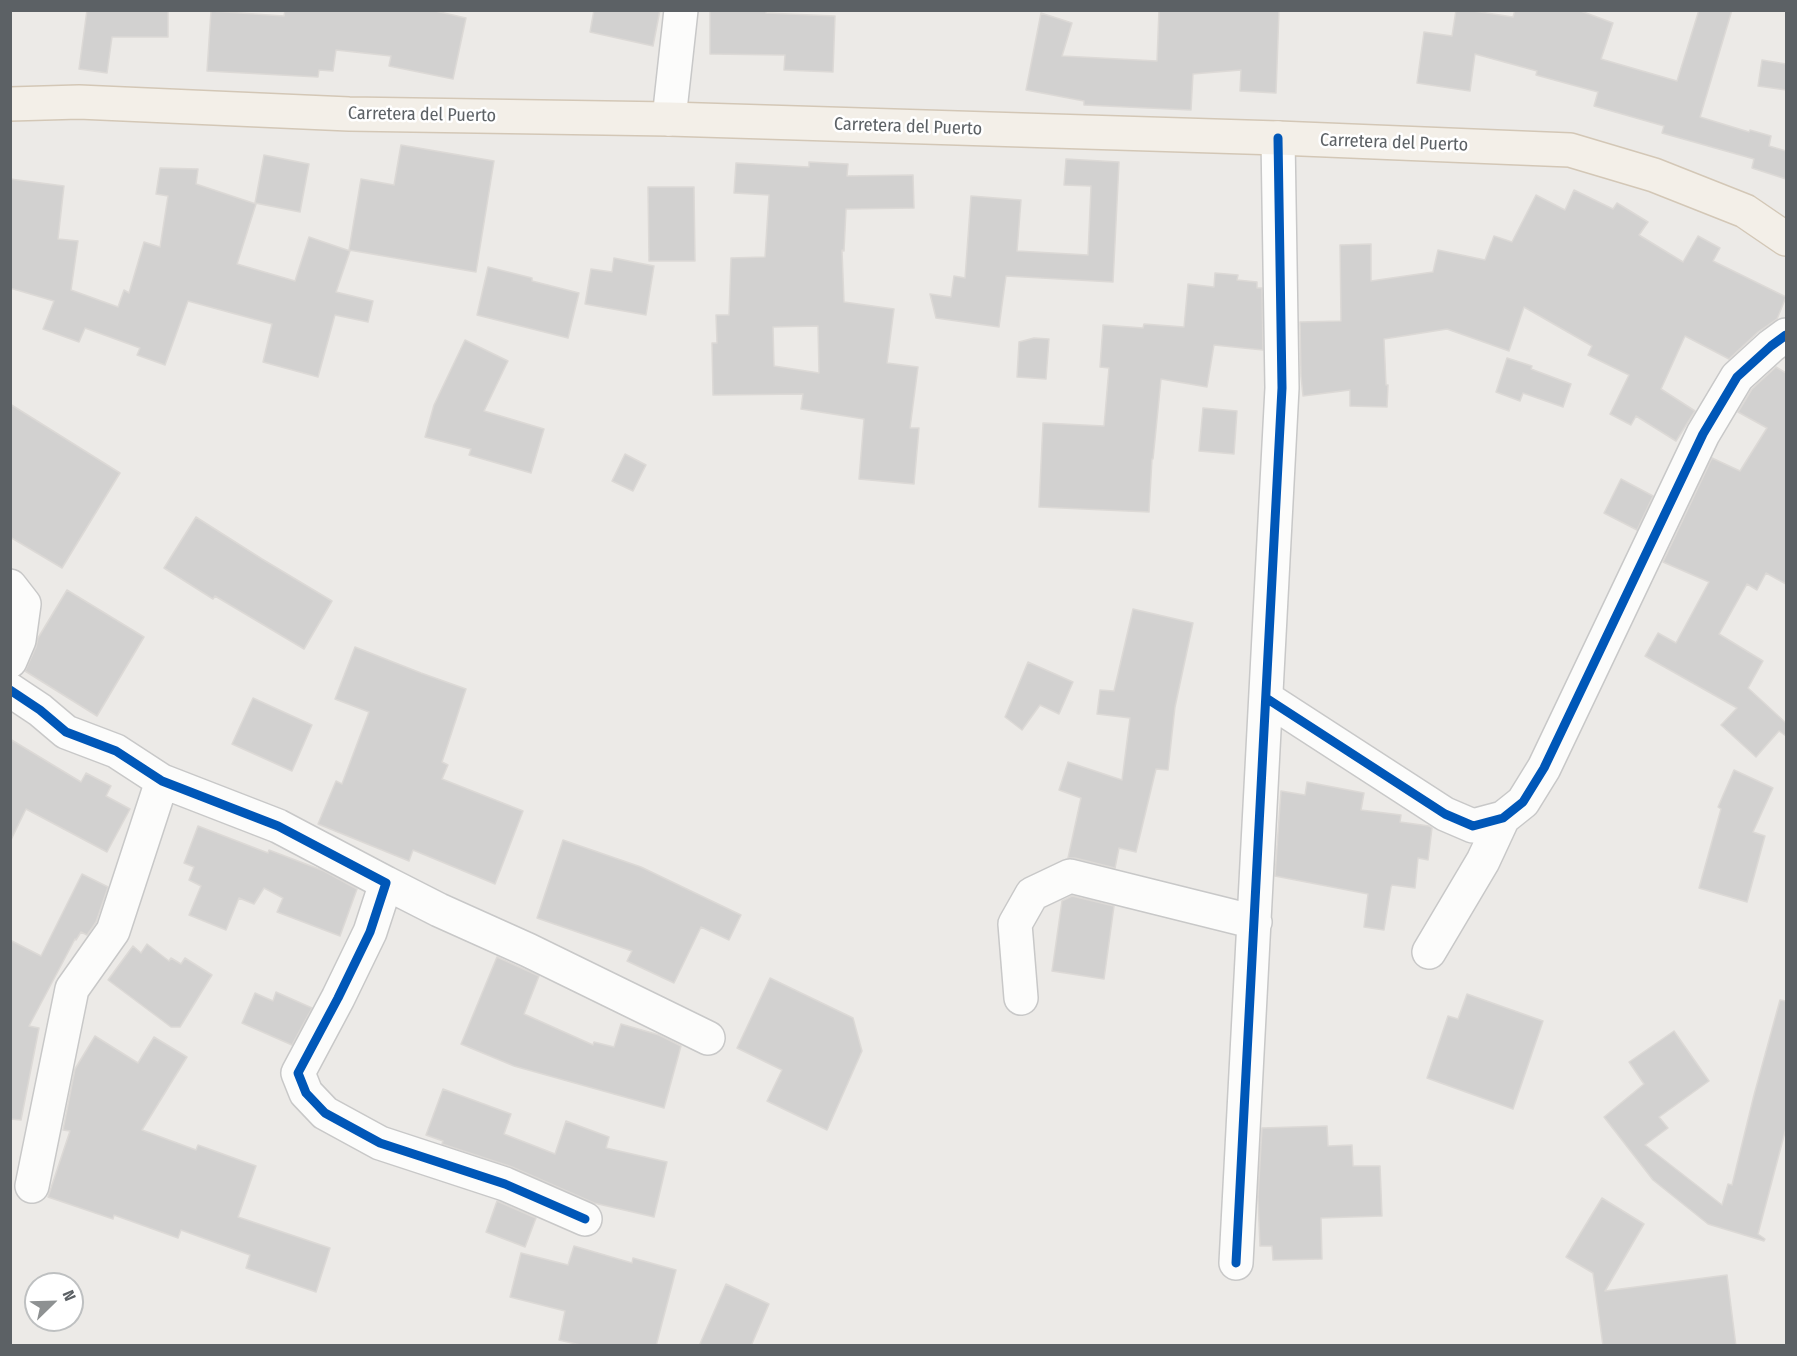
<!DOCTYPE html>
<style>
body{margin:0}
#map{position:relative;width:1797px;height:1356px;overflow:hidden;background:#eceae7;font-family:"Fira Sans Condensed",sans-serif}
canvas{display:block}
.frame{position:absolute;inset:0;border:12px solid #5c6165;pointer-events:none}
.north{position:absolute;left:24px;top:1272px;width:60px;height:60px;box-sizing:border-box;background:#fff;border:2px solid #bec0c1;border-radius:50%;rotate:67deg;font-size:16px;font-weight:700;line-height:24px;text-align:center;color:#5c6165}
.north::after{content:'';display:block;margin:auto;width:21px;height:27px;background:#8e9192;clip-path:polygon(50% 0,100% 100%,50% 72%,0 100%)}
</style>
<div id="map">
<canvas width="1797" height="1356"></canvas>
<div class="frame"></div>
<div class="north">N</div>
</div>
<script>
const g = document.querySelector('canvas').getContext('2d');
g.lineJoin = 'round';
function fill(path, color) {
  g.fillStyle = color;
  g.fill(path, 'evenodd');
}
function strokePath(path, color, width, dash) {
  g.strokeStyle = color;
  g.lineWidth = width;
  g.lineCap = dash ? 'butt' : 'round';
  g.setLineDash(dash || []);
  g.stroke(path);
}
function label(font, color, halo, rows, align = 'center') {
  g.font = font + ' "Fira Sans Condensed",sans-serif';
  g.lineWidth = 5;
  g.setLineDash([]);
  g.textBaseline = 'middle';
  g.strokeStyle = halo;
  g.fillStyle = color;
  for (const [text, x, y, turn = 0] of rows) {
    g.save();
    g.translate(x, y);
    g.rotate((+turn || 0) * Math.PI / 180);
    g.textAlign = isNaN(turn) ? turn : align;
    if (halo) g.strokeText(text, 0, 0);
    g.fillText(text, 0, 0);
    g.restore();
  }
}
const building = new Path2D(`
 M 87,10 L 168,10 L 168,37 L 112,37 L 107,73 L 79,69 Z
 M 285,10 L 431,10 L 466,18 L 453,79 L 389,66 L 391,56 L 336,50 L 333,71 L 319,70 L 318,77 L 207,71 L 211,11 L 284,16 Z
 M 594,10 L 660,10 L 653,46 L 590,32 Z
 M 710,10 L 766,10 L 766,13 L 835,16 L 833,72 L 784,70 L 785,55 L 710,54 Z
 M 1159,10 L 1279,10 L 1276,93 L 1240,91 L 1241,70 L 1193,74 L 1191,110 L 1084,105 L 1084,101 L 1026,90 L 1041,13 L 1072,23 L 1062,56 L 1157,61 Z
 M 1456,10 L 1467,10 L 1513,17 L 1515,10 L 1578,10 L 1613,23 L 1601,59 L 1677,81 L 1699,10 L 1732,10 L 1700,117 L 1749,132 L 1750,130 L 1771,136 L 1769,146 L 1786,151 L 1786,179 L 1752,168 L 1754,159 L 1662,133 L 1664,126 L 1594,106 L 1598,92 L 1536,75 L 1537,71 L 1475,54 L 1470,91 L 1417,83 L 1424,32 L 1452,36 Z
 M 1762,60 L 1786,64 L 1786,90 L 1758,86 Z
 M 401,145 L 494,161 L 476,272 L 349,250 L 361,179 L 394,185 Z
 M 264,155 L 309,164 L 300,212 L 255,203 Z
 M 1066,159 L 1119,162 L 1113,282 L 1006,276 L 999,327 L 936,318 L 930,294 L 951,297 L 954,276 L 965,278 L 971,196 L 1021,200 L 1017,251 L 1088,255 L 1091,186 L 1064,185 Z
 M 809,162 L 848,164 L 847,176 L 913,175 L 914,208 L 846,209 L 844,251 L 842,250 L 844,302 L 894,309 L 887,363 L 918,367 L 910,428 L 919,428 L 914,484 L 859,479 L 864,419 L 801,409 L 803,394 L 713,395 L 712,343 L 717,343 L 716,315 L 729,315 L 731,258 L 765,257 L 769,195 L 734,193 L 736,163 L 809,167 ZM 818,326 L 819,373 L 774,366 L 773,327 Z
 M 160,168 L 198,169 L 196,184 L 256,204 L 237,264 L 295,281 L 309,237 L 350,251 L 336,292 L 373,301 L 368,322 L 335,315 L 318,377 L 263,362 L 272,324 L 188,301 L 165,365 L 137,355 L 140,348 L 85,328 L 79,342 L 43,329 L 54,301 L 10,288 L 10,179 L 64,186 L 58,239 L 78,241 L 71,290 L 118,307 L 124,290 L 129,293 L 144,242 L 160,247 L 168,196 L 156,194 Z
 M 648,187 L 694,187 L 695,261 L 649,261 Z
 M 1574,190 L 1613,209 L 1617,203 L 1648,222 L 1639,235 L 1683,262 L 1698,236 L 1720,248 L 1713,261 L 1786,297 L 1777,319 L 1758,332 L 1729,359 L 1685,336 L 1661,389 L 1695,411 L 1676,441 L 1636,416 L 1631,425 L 1610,414 L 1629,375 L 1588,355 L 1592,346 L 1524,307 L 1509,351 L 1447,329 L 1384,339 L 1386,385 L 1388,385 L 1387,407 L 1350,406 L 1350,390 L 1303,396 L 1301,376 L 1300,322 L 1341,321 L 1340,245 L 1371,244 L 1371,281 L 1433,272 L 1438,250 L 1485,260 L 1494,236 L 1512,242 L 1536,195 L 1565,210 Z
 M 614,258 L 654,266 L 646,315 L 585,304 L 591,269 L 612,272 Z
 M 488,267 L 532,278 L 532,281 L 579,293 L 568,338 L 477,315 Z
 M 1215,273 L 1238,275 L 1237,280 L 1257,282 L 1257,288 L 1262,288 L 1263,350 L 1214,345 L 1207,387 L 1161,379 L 1153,459 L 1152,459 L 1149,512 L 1039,507 L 1043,423 L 1104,426 L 1109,368 L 1100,367 L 1103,325 L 1143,328 L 1144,324 L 1184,327 L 1188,284 L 1214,287 Z
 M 1034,338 L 1049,339 L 1046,379 L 1017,377 L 1019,342 Z
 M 465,340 L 508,361 L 484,411 L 544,429 L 531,473 L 469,455 L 471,449 L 425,437 L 434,405 Z
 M 1507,358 L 1532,366 L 1531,369 L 1571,384 L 1563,407 L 1523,393 L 1520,401 L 1496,392 Z
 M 1776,367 L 1786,373 L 1786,584 L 1766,573 L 1757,590 L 1747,584 L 1719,634 L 1763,661 L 1748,688 L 1786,723 L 1786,736 L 1779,731 L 1756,757 L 1721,725 L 1737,708 L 1645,656 L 1658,633 L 1676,643 L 1709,582 L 1663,562 L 1712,458 L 1740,471 L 1767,428 L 1738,412 L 1752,389 Z
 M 10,404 L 120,473 L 62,568 L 10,537 Z
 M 1203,408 L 1237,411 L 1234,454 L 1199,451 Z
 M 625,454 L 646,465 L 633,491 L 612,481 Z
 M 1621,479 L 1653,496 L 1637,530 L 1604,513 Z
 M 196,517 L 262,559 L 332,601 L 304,649 L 215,596 L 213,599 L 164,568 Z
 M 67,590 L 144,637 L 97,716 L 25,671 L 36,647 L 38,638 Z
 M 1133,609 L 1193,623 L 1175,707 L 1168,770 L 1156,769 L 1136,852 L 1119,848 L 1115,868 L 1075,858 L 1068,858 L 1081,798 L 1059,790 L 1068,762 L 1122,780 L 1130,718 L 1097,714 L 1100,690 L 1114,691 Z
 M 355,647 L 421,673 L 466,689 L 442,762 L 448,765 L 442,779 L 523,811 L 495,884 L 413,850 L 409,861 L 318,824 L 336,781 L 342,784 L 369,712 L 335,699 Z
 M 1028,662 L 1073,682 L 1059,714 L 1040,705 L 1022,730 L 1005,717 Z
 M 253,698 L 312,725 L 292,771 L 232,744 Z
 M 10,739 L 81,782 L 86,773 L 111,786 L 106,796 L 130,809 L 107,852 L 26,809 L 10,842 Z
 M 1734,770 L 1773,788 L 1753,832 L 1765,836 L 1747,902 L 1699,888 L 1721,809 L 1718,807 Z
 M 1307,782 L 1364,793 L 1361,810 L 1401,815 L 1400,822 L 1429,826 L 1432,828 L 1428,860 L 1418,858 L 1415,888 L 1392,885 L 1391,887 L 1384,930 L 1364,927 L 1368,894 L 1275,876 L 1281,791 L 1305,795 Z
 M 198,826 L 268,853 L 269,850 L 324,871 L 357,889 L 340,936 L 277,912 L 283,898 L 264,888 L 254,904 L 239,898 L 226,930 L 189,915 L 201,886 L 189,880 L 194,867 L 184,863 Z
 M 563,840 L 641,867 L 741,915 L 729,940 L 701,927 L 674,983 L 627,961 L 632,951 L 537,918 Z
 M 82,874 L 108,887 L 96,922 L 87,935 L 81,932 L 76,940 L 75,939 L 29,1026 L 39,1028 L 21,1120 L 10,1119 L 10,940 L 41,956 Z
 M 1072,896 L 1114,906 L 1104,979 L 1052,971 L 1062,901 Z
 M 147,944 L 169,961 L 171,958 L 181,964 L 185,958 L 212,975 L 180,1027 L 171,1027 L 108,980 L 133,946 L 141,953 Z
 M 497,957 L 539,976 L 524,1014 L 593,1045 L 594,1042 L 614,1047 L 621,1024 L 659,1035 L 681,1046 L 664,1108 L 514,1066 L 461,1044 Z
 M 770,978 L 853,1018 L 862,1051 L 827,1130 L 767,1101 L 782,1070 L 737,1048 Z
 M 276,992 L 312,1008 L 292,1045 L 242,1023 L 255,993 L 273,1001 Z
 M 1467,994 L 1543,1021 L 1513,1109 L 1427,1078 L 1448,1016 L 1458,1019 Z
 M 1780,1000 L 1786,1001 L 1786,1128 L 1758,1234 L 1765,1239 L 1764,1241 L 1708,1224 L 1653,1180 L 1604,1117 L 1644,1084 L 1629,1062 L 1674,1031 L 1709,1081 L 1659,1117 L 1668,1128 L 1645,1145 L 1722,1205 L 1728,1184 L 1732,1185 L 1754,1095 Z
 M 95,1036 L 138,1063 L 154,1037 L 187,1057 L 142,1130 L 196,1150 L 198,1145 L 256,1166 L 238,1217 L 330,1248 L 316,1292 L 246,1268 L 250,1255 L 181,1230 L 178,1238 L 114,1215 L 113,1219 L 48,1197 L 70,1131 L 63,1130 L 75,1069 Z
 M 443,1089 L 511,1114 L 504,1134 L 555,1154 L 566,1121 L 609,1137 L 606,1148 L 667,1162 L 654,1217 L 594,1203 L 512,1167 L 442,1144 L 443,1141 L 426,1135 Z
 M 1327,1126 L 1328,1146 L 1352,1145 L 1353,1166 L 1380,1166 L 1382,1216 L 1321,1218 L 1322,1259 L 1273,1260 L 1272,1246 L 1260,1246 L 1258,1197 L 1262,1128 Z
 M 1602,1198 L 1644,1224 L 1605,1291 L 1727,1275 L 1736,1346 L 1603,1346 L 1593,1273 L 1566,1257 Z
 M 497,1201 L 536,1218 L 525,1247 L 486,1232 Z
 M 574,1246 L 632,1263 L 633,1258 L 676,1270 L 656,1346 L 585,1346 L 559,1340 L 565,1311 L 510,1297 L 521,1253 L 568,1265 Z
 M 726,1284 L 769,1304 L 751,1346 L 699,1346 Z`);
fill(building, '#d2d1d0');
strokePath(building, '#dcd9d6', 1.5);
const minor = new Path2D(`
 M 669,119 L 681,10
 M 10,586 L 24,604 L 19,640 L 10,661
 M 10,690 L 40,710 L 66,732 L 116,751 L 162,781 L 278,826 L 386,883 L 370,932 L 338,998 L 298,1073 L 306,1093 L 325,1113 L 380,1143 L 505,1184 L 585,1219
 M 1266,698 L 1445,814 L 1473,826 L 1503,818 L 1523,802 L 1544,768 L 1703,434 L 1737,377 L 1771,346 L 1786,335
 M 386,883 L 439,910 L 528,950 L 708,1038
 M 1429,952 L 1483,861 L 1503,818
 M 1021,998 L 1015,924 L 1032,894 L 1070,876 L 1255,922
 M 32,1186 L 72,989 L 113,931 L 162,781
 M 1236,1263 L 1282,388 L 1278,138`);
const major = new Path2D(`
 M 10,104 L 79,102 L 349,114 L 669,119 L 1278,138 L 1570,150 L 1654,175 L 1745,211 L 1786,239`);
strokePath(minor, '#c8c8c8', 36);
strokePath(major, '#d3c7b6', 36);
strokePath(minor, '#fcfcfb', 33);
strokePath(major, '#f3efe8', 33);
strokePath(new Path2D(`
 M 10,690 L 40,710 L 66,732 L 116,751 L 162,781 L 278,826 L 386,883 L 370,932 L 338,998 L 298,1073 L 306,1093 L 325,1113 L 380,1143 L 505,1184 L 585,1219
 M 1266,698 L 1445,814 L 1473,826 L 1503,818 L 1523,802 L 1544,768 L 1703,434 L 1737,377 L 1771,346 L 1786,335
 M 1236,1263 L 1282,388 L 1278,138`), '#0057b8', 9);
label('18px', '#5c6165', '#fff', [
 ["Carretera del Puerto",422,115,1],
 ["Carretera del Puerto",908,127,2],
 ["Carretera del Puerto",1394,143,2]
]);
</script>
